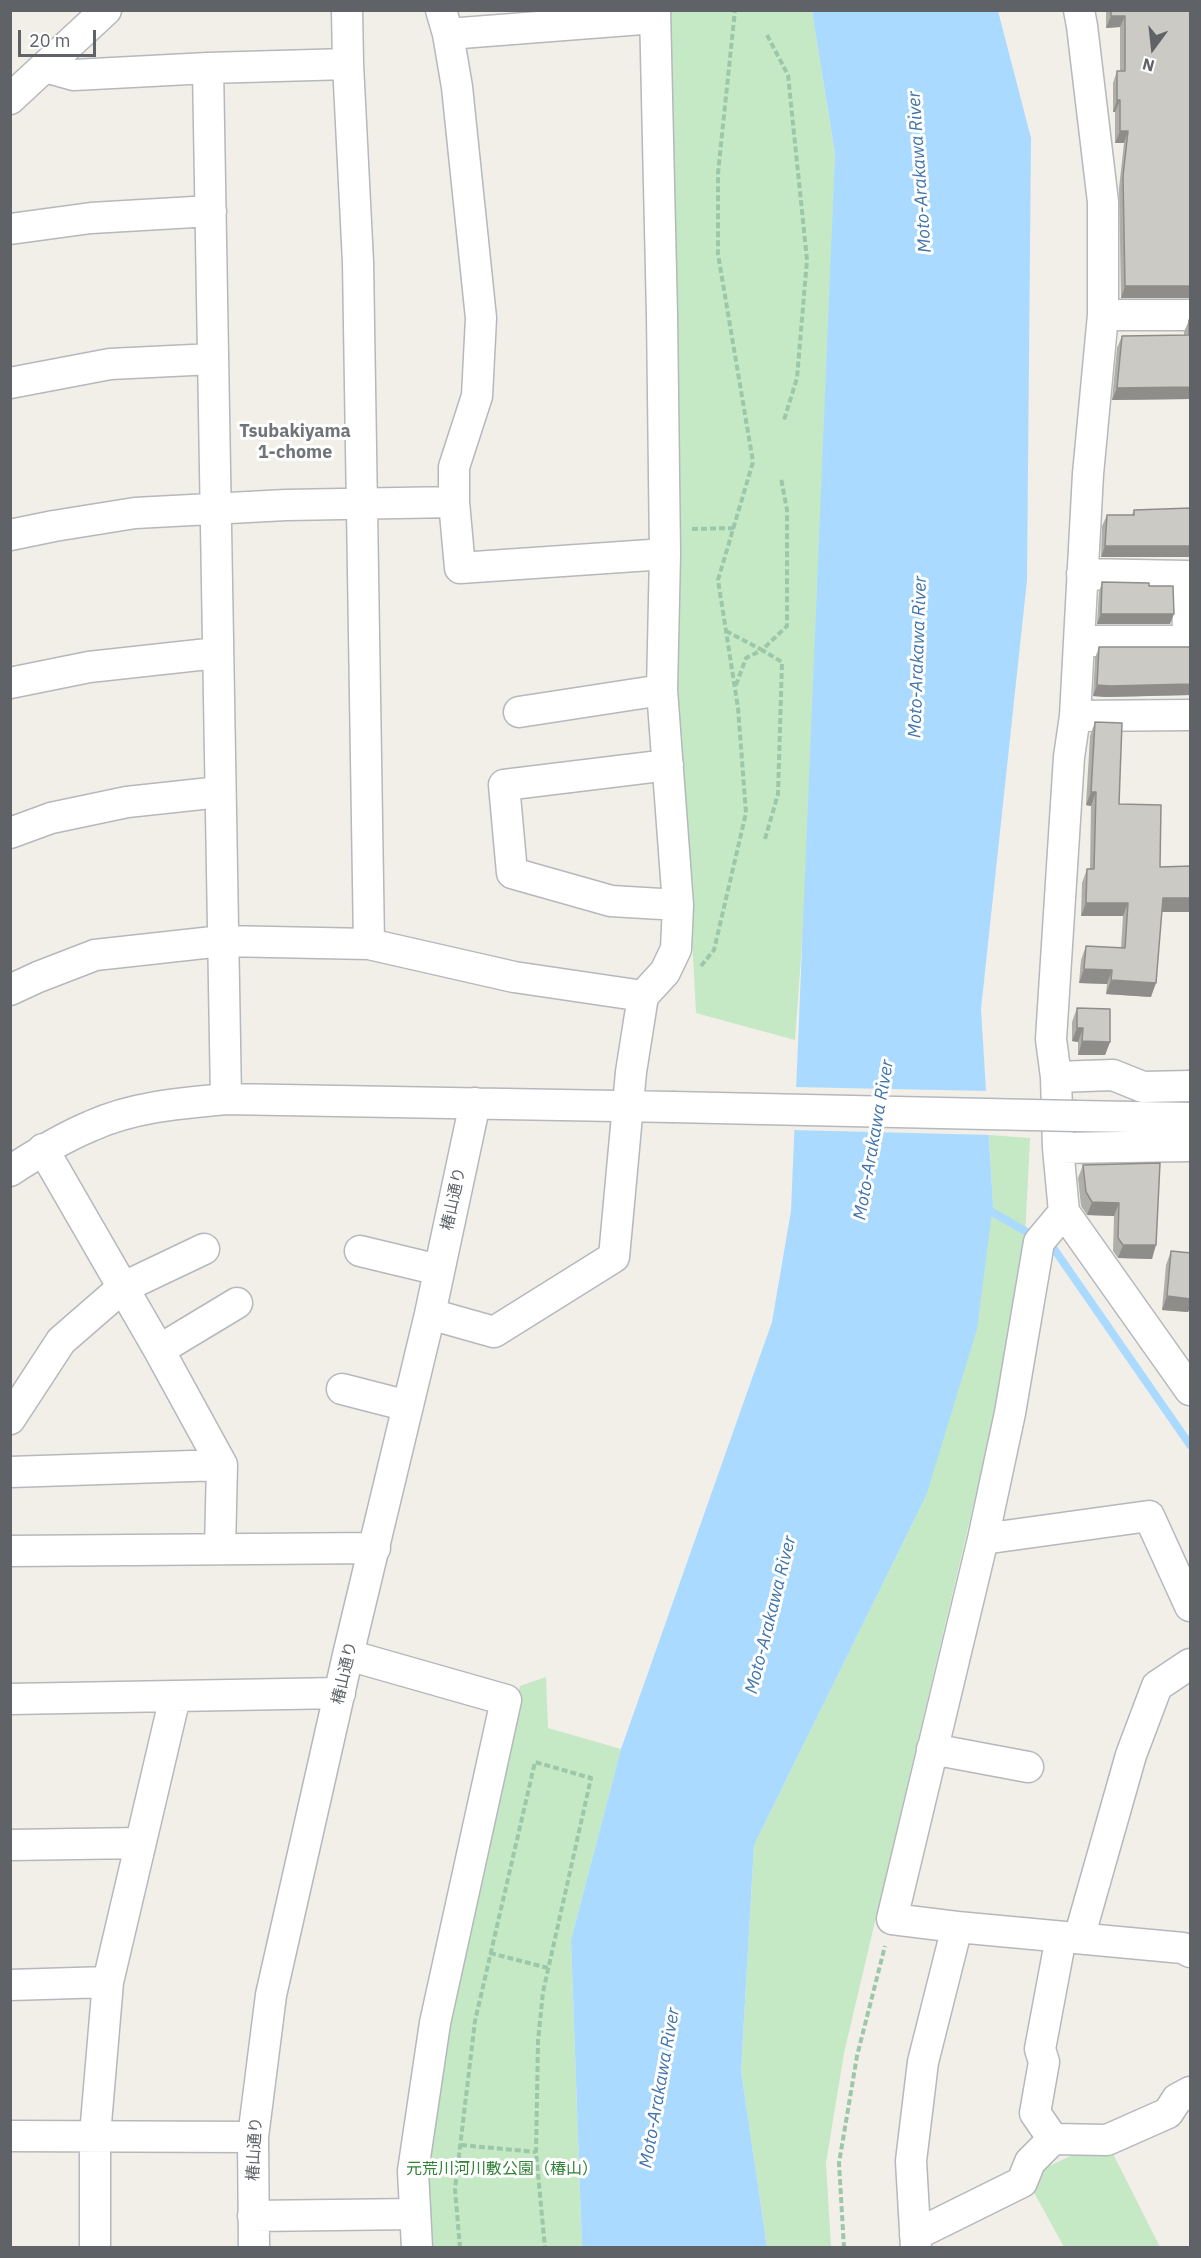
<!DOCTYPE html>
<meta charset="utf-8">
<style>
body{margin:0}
#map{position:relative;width:1201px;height:2258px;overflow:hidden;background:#f1efe8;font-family:"IBM Plex Sans",sans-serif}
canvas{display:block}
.frame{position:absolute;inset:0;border:12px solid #5f6368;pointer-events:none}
.north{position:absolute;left:1123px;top:18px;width:60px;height:60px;-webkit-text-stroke:4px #fff;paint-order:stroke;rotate:195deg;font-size:16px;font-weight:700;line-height:24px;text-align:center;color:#5f6368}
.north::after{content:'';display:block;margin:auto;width:21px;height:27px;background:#5f6368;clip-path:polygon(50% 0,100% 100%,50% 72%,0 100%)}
.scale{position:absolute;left:18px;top:30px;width:78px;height:27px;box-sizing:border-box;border:3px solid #5f6368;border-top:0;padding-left:8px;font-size:18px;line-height:21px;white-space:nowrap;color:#5f6368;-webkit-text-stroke:4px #fff;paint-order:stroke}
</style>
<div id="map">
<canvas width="1201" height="2258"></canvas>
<div class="frame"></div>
<div class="north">N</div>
<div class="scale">20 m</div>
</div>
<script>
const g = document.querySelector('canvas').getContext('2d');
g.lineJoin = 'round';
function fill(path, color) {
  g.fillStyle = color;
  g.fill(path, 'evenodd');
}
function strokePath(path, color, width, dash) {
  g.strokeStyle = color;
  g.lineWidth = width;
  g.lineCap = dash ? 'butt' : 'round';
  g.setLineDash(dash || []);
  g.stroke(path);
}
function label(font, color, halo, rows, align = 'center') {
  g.font = font + ' "IBM Plex Sans","Noto Sans JP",sans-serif';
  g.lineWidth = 6;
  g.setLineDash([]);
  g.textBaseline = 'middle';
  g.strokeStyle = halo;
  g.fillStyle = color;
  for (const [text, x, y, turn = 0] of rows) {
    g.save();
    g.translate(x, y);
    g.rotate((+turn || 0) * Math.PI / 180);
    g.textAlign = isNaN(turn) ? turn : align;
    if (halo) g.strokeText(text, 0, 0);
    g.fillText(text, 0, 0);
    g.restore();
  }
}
fill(new Path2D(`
 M 665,11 L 812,11 L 835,154 L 824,558 L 812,807 L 795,1040 L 696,1013 L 682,745 L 673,656 Z
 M 989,1135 L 1030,1138 L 1025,1237 L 995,1413 L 844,2053 L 826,2163 L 831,2247 L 767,2247 L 741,2071 L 754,1845 L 926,1496 L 993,1204 Z
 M 546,1677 L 548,1728 L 621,1749 L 571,1940 L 582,2247 L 429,2248 L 424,2191 L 439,2047 L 520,1686 Z
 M 1087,2148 L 1111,2150 L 1160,2247 L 1064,2247 L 1031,2187 L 1041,2170 Z`), '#c5e8c5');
fill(new Path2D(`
 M 812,11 L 998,11 L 1031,138 L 1027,580 L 981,1009 L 993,1204 L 977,1329 L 926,1496 L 754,1845 L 741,2071 L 767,2247 L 582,2247 L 571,1940 L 621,1749 L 772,1322 L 791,1211 L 835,154 Z`), '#aadaff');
fill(new Path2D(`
 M 793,1087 L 989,1091 L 992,1135 L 791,1130 Z`), '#f1efe8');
strokePath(new Path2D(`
 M 985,1208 L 1034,1236
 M 1047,1243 L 1052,1246 L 1190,1445`), '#aadaff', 8);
const minor = new Path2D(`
 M 347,10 L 348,64 L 358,262 L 369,944
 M 441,10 L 448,34 L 457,87 L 481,318 L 477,396 L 454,467 L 454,502
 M 1079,10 L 1082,26 L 1103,202 L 1103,315 L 1088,474 L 1075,716 L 1069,757 L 1051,1039 L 1056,1077 L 1058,1148 L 1064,1212 L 1190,1390
 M 448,34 L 655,18
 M 45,67 L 74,75 L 208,68 L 348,64
 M 208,68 L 226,1099
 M 10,99 L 106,10
 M 10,229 L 91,218 L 211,211
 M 1103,315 L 1190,315
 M 10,383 L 110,364 L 213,359
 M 10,535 L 54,526 L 135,513 L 286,505 L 454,502 L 460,568 L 665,554
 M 1079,641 L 1188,641 L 1187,576 L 1082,574
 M 10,683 L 89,667 L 217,653
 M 519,712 L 662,690
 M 1075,716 L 1190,715
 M 668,765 L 504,785 L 512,873 L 611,901 L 678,905
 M 10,833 L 51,818 L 127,802 L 220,792
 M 10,990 L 38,977 L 95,955 L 222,941 L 369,944 L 514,977 L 643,996
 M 1056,1077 L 1113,1075 L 1143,1087 L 1190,1086
 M 1076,1116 L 1190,1118
 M 1058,1148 L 1190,1146
 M 43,1149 L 159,1350 L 222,1465 L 220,1549
 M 10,1171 C 36,1154 62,1138 91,1126 C 133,1107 181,1103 226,1099 L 672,1107
 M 360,1251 L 439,1270
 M 430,1314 L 494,1332 L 614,1257 L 631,1072 L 643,996 L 665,972 L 676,949 L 678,905 L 662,690 L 665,554 L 662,315 L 655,10
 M 159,1350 L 237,1303
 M 342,1389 L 408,1406
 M 10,1419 L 61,1341 L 122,1288 L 204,1249
 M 10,1472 L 222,1465
 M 983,1539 L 1149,1516 L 1190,1606
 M 10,1551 L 375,1548
 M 348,1655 L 506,1700 L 435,2023 L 413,2171 L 417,2248
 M 10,1699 L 340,1693
 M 932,1749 L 1028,1767
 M 10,1845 L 139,1843
 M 957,1927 L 892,1919 L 983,1539 L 1010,1413 L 1039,1242 L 1064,1212
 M 1079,1938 L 1131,1755 L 1157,1686 L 1190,1664
 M 10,1985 L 108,1982
 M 10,2136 L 253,2137
 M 1053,2139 L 1035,2113 L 1044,2062 L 1040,2049 L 1061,1937
 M 253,2216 L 415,2214
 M 915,2235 L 1022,2182 L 1030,2162 L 1053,2139 L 1107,2140 L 1168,2113 L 1177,2099 L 1190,2092
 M 95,2248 L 95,2135 L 108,1982 L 175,1697
 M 254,2248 L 253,2137 L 271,1995 L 348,1655 L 430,1314 L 475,1103
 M 916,2248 L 911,2161 L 923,2062 L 957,1927 L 1183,1948 L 1190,1952`);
strokePath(minor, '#b5b8bc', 33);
strokePath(new Path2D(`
 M 767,35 L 788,75 L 807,260 L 797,378 L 784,420
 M 692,529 L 734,528
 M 726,631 L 762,650 L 787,626 L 787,510 L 781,478
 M 736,685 L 746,658 L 762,650 L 782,662 L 778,794 L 765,839
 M 701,966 L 714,950 L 746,813 L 738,708 L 718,580 L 753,462 L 718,254 L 718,173 L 735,10
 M 490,1953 L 548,1968
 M 461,2145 L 536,2152
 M 460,2248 L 455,2189 L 475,2021 L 535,1762 L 591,1778 L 543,1992 L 538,2041 L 536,2152 L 545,2248
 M 844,2248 L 839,2163 L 857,2056 L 885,1946`), '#9cc7a9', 4, [6, 3]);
strokePath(minor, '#fff', 30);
const minorBridge = new Path2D(`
 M 672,1107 L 1076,1116`);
strokePath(minorBridge, '#b5b8bc', 33, []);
strokePath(minorBridge, '#fff', 30);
fill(new Path2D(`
 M 1106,10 L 1191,10 L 1191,298 L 1121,298 L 1119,188 L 1124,143 L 1115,143 L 1115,112 L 1113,112 L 1113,83 L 1117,71 L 1120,71 L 1120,27 L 1106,28 Z
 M 1189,320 L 1191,320 L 1191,416 L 1190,399 L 1112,400 L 1117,348 L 1122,336 L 1184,335 L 1184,332 Z
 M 1191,508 L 1101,557 L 1102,526 L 1107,515 L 1132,515 L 1134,510 Z
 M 1102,582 L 1149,586 L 1170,624 L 1097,624 L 1099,592 Z
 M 1099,647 L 1191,647 L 1191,695 L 1106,697 L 1093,696 L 1095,658 Z
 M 1095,722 L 1119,804 L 1160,867 L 1162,912 L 1151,997 L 1106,994 L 1107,984 L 1079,983 L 1081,960 L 1086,946 L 1121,948 L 1123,916 L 1081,916 L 1082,883 L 1087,869 L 1090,869 L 1091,806 L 1086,805 L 1090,736 Z
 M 1077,1008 L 1110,1042 L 1105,1055 L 1078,1055 L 1078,1042 L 1072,1041 L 1072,1022 Z
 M 1160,1163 L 1152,1259 L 1118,1258 L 1113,1251 L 1114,1216 L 1087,1215 L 1081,1206 L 1078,1178 L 1083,1165 Z
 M 1171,1251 L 1191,1253 L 1191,1306 L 1188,1312 L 1162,1310 L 1166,1265 Z`), '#afaea9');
fill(new Path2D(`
 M 1111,16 L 1125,16 L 1120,27 L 1106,28 Z
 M 1117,100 L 1120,100 L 1115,112 L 1113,112 Z
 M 1120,131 L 1128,131 L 1124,143 L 1115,143 Z
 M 1125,286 L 1191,286 L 1191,298 L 1121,298 Z
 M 1191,387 L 1190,399 L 1112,400 L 1117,388 Z
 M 1105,546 L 1191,546 L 1191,557 L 1101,557 Z
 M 1101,614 L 1174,614 L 1170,624 L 1097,624 Z
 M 1191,684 L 1191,695 L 1106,697 L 1093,696 L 1097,685 Z
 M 1091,792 L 1096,792 L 1091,806 L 1086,805 Z
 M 1163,898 L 1191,898 L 1191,912 L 1158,912 Z
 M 1086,903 L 1128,903 L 1123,916 L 1081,916 Z
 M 1084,969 L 1112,970 L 1107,984 L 1079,983 Z
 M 1111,980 L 1156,983 L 1151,997 L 1106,994 Z
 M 1077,1028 L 1083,1028 L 1078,1042 L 1072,1041 Z
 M 1082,1041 L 1110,1042 L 1105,1055 L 1078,1055 Z
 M 1092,1202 L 1119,1203 L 1114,1216 L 1087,1215 Z
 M 1123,1245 L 1156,1245 L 1152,1259 L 1118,1258 Z
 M 1167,1296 L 1191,1299 L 1191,1306 L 1188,1312 L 1162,1310 Z`), '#8f8d8a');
const building = new Path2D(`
 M 1111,10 L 1191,10 L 1191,286 L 1125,286 L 1123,176 L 1128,131 L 1120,131 L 1120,100 L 1117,100 L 1117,71 L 1125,71 L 1125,16 L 1111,16 Z
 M 1189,320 L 1191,320 L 1191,387 L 1117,388 L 1122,336 L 1189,335 Z
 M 1191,508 L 1191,546 L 1105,546 L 1107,515 L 1134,515 L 1134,510 Z
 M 1102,582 L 1149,583 L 1149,586 L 1173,586 L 1174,614 L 1101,614 Z
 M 1099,647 L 1191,647 L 1191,684 L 1110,686 L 1097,685 Z
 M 1095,722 L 1122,723 L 1119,804 L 1161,805 L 1160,867 L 1191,866 L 1191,898 L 1163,898 L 1156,983 L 1111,980 L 1112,970 L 1084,969 L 1086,946 L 1125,948 L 1128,903 L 1086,903 L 1087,869 L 1094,869 L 1096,792 L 1091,792 Z
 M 1077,1008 L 1110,1009 L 1110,1042 L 1082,1041 L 1083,1028 L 1077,1028 Z
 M 1160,1163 L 1156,1245 L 1123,1245 L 1118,1238 L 1119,1203 L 1092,1202 L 1086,1192 L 1083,1165 Z
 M 1171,1251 L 1191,1253 L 1191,1299 L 1167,1296 Z`);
fill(building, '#cccac5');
strokePath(building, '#8f8d8a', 1.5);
label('16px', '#5f6368', '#fff', [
 ["椿山通り",454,1199,-78],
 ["椿山通り",345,1673,-77],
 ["椿山通り",255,2149,-87]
]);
label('16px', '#348238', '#fff', [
 ["元荒川河川敷公園（椿山）",502,2169]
]);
label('italic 18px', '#4174aa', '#fff', [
 ["Moto-Arakawa River",920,172,-94],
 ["Moto-Arakawa River",918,657,-88],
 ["Moto-Arakawa River",874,1140,-80],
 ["Moto-Arakawa River",771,1615,-76],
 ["Moto-Arakawa River",660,2088,-80]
]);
label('bold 18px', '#70757a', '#fff', [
 ["Tsubakiyama",295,432],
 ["1-chome",295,453]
]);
</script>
